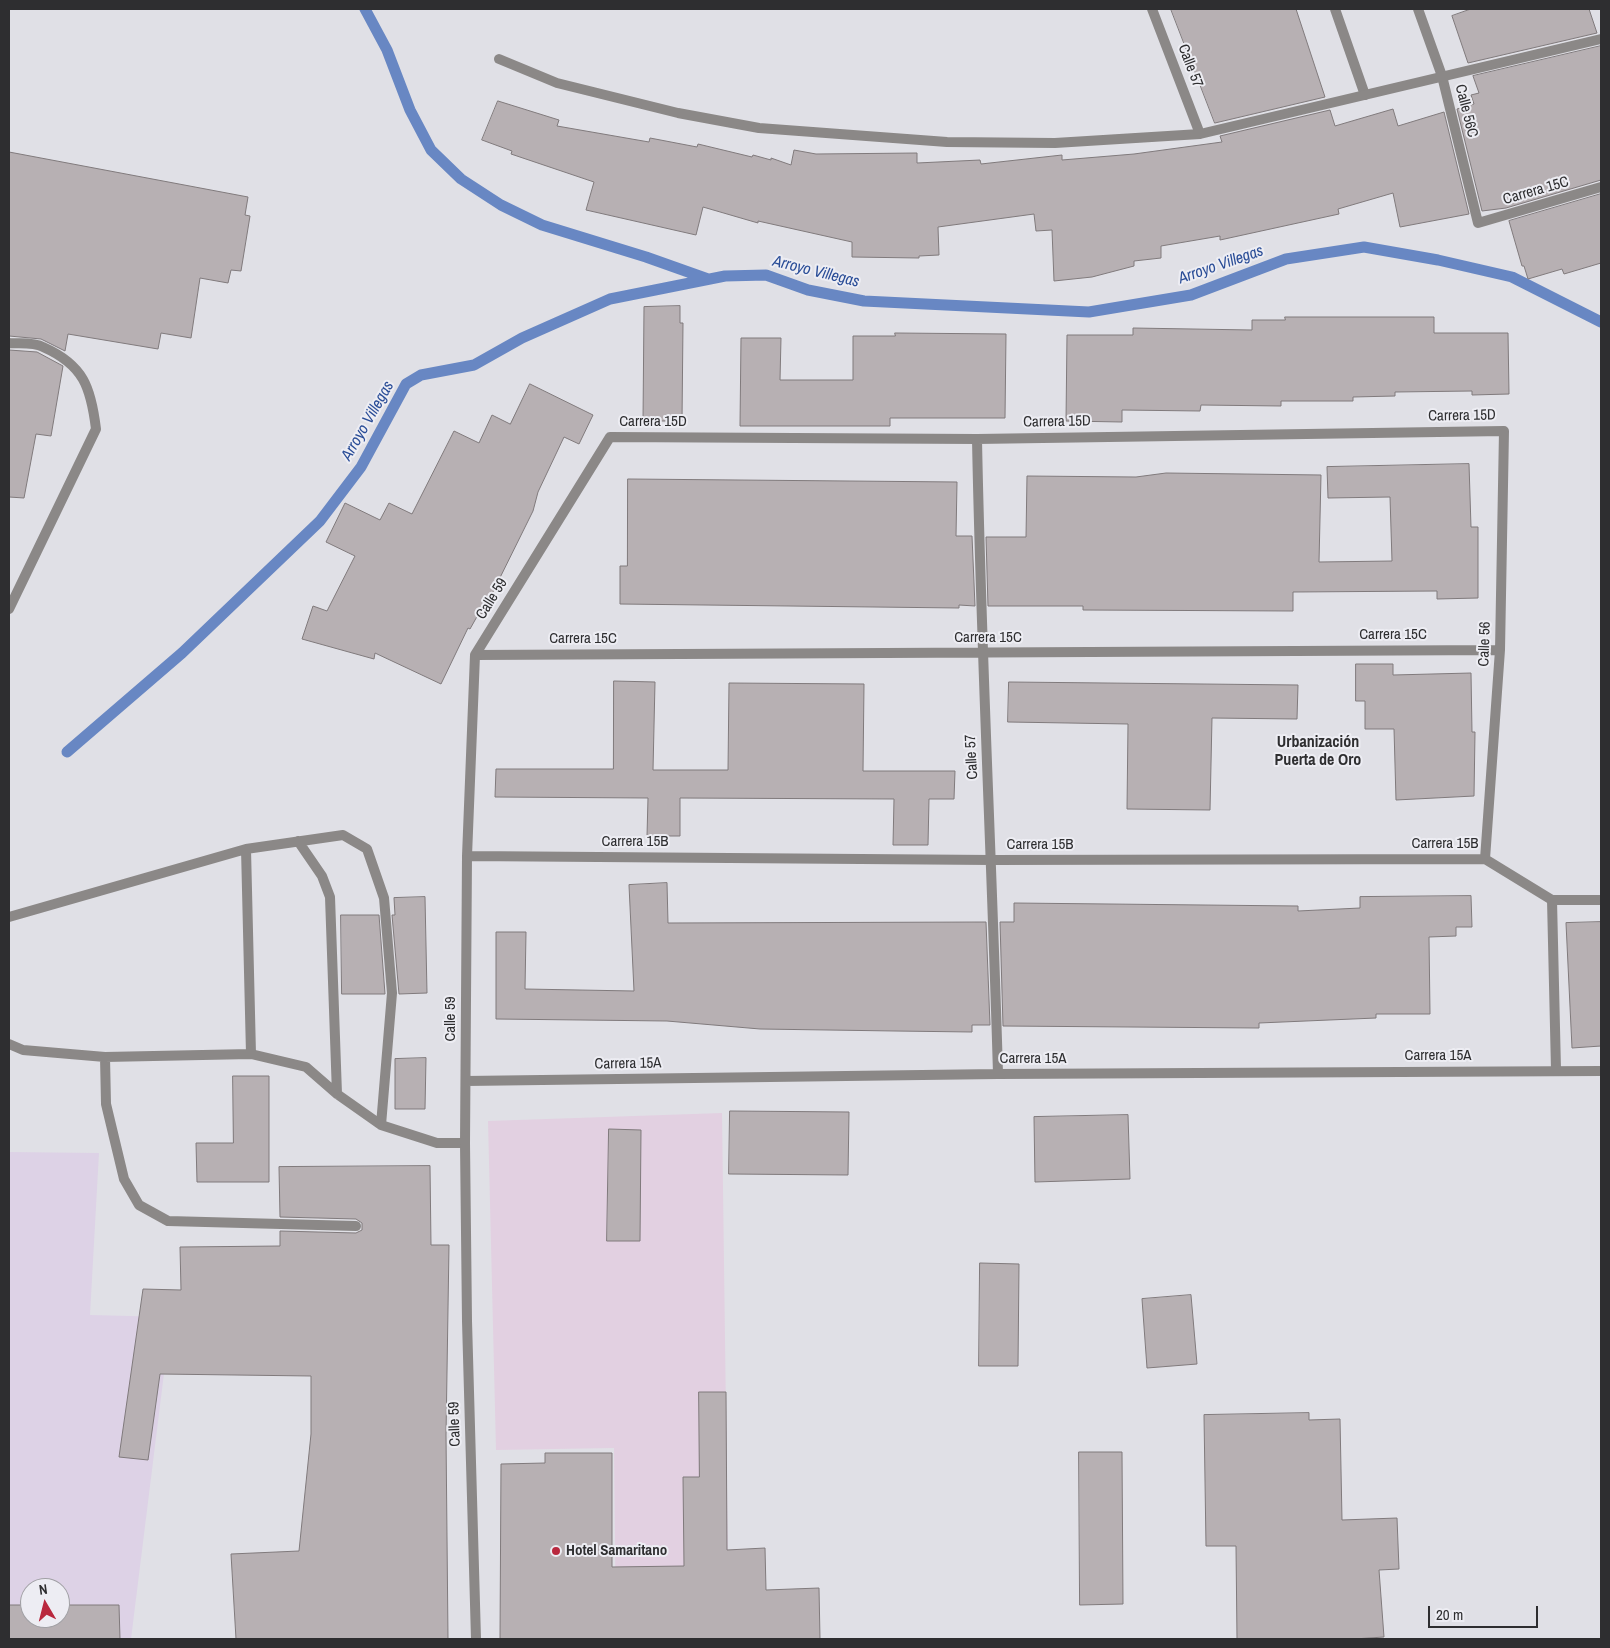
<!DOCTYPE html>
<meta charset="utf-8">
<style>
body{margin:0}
#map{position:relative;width:1610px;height:1648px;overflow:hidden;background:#e0e0e6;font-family:"Archivo Narrow",sans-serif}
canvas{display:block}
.frame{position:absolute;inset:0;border:10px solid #2e2e30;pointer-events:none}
.north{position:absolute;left:20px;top:1578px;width:50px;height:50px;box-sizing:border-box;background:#ededf3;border:1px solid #a1a1a5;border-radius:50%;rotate:352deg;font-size:14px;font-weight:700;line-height:20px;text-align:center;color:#2e2e30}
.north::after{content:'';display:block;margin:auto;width:18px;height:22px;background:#b9283e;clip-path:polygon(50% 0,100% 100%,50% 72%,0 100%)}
.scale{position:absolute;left:1428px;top:1606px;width:110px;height:22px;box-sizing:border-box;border:2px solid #2e2e30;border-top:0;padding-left:6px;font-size:15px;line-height:18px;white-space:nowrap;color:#2e2e30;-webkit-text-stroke:4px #ededf3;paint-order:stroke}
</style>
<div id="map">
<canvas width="1610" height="1648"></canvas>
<div class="frame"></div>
<div class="north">N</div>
<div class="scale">20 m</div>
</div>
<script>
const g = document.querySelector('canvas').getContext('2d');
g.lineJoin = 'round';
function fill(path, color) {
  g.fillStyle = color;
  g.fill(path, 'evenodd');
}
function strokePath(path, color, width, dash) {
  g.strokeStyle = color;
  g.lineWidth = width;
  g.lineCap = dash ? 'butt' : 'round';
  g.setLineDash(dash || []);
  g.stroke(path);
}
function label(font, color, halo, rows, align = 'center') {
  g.font = font + ' "Archivo Narrow",sans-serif';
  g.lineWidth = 4;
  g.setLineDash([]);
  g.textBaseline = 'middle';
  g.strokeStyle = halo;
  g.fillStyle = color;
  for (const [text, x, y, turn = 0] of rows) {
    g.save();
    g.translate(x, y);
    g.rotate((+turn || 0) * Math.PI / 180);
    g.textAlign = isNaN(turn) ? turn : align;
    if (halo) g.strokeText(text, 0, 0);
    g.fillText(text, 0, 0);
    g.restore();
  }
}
fill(new Path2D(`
 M 722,1113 L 729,1639 L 616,1639 L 614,1448 L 496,1450 L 488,1121 Z`), '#e2d0e1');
fill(new Path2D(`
 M 9,1152 L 99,1153 L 90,1315 L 171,1317 L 131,1639 L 9,1639 ZM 30,1588 L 60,1588 L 60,1618 L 30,1618 Z`), '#ddd2e6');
strokePath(new Path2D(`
 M 365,9 L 387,50 L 410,110 L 431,150 L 461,179 L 501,205 L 542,225 L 646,257 L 708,279
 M 67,752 L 182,653 L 320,521 L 361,467 L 406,384 L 421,375 L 474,365 L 522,338 L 610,299 L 725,276 L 766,275 L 808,290 L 864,301 L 1089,312 L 1191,295 L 1286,259 L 1364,247 L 1438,260 L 1512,277 L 1601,322`), '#6887c3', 11);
const building = new Path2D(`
 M 1171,9 L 1296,9 L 1325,97 L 1215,123 Z
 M 1471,9 L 1589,9 L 1597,33 L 1468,63 L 1452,16 Z
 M 1601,46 L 1601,180 L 1506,208 L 1482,211 L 1457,109 L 1474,104 L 1471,95 L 1479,93 L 1473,76 Z
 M 498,101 L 559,120 L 557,126 L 649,142 L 650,138 L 697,147 L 698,144 L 752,157 L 753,155 L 771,160 L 771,158 L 791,165 L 794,150 L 816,154 L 917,153 L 917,163 L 980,160 L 981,164 L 1062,155 L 1062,160 L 1134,154 L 1222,142 L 1220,136 L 1330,110 L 1335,126 L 1393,109 L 1398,126 L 1444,112 L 1469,214 L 1400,227 L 1393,193 L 1338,209 L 1339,214 L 1220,240 L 1220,236 L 1161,246 L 1161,258 L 1134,261 L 1134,266 L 1092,277 L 1054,281 L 1052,230 L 1036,231 L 1034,214 L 938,227 L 939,255 L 919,256 L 919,258 L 852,257 L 852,242 L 758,221 L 758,223 L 703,207 L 696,235 L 586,210 L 594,182 L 511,154 L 512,151 L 482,140 Z
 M 9,152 L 248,197 L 245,215 L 250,216 L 241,271 L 231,270 L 228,283 L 200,278 L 191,338 L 161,333 L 158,349 L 68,334 L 65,351 L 41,339 L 9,336 Z
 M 1601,194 L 1601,263 L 1564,274 L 1562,269 L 1528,279 L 1524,266 L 1522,266 L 1509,221 Z
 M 680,306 L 680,323 L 683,323 L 682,421 L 643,421 L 644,307 Z
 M 1285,317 L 1434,317 L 1434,333 L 1508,333 L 1509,394 L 1472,395 L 1472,391 L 1395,392 L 1395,396 L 1353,397 L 1353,401 L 1281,401 L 1281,406 L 1201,405 L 1200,411 L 1122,410 L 1122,422 L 1066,421 L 1067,335 L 1133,335 L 1133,328 L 1252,330 L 1252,320 L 1285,320 Z
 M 895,333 L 1006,334 L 1005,418 L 890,418 L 890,426 L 740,426 L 741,338 L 781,338 L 780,380 L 853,380 L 853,336 L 895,336 Z
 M 9,350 L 37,352 L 63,366 L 51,436 L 36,434 L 24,498 L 9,497 Z
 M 530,384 L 593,415 L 579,444 L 564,437 L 538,492 L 533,511 L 482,614 L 479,613 L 470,629 L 468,628 L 441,684 L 375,653 L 374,659 L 302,639 L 313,606 L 327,611 L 355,556 L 326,542 L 345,503 L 380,520 L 389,503 L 412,514 L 454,431 L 479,443 L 492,415 L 510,424 Z
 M 1469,464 L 1471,527 L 1478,527 L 1478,598 L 1437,599 L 1437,591 L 1293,592 L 1293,611 L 1083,610 L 1083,606 L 988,606 L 986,537 L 1026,537 L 1027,476 L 1136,477 L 1166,473 L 1321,475 L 1319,562 L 1392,561 L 1390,497 L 1328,498 L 1327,467 Z
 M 628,479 L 957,482 L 956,536 L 972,536 L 975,606 L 959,605 L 959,608 L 620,604 L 620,566 L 627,566 Z
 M 1356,664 L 1393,664 L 1393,675 L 1471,673 L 1472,732 L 1475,732 L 1474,796 L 1396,800 L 1394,729 L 1365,729 L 1365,701 L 1356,701 Z
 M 614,681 L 655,682 L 653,770 L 728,770 L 729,683 L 864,684 L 863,771 L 955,771 L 954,799 L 929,799 L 928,845 L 893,845 L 894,799 L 680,798 L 680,836 L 647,836 L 648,798 L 495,797 L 496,769 L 613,769 Z
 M 1009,682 L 1298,685 L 1297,719 L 1212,718 L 1210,810 L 1127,809 L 1128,724 L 1008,722 Z
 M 667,883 L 668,923 L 986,922 L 990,1025 L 972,1025 L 972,1032 L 895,1031 L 760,1029 L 667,1021 L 496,1019 L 496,932 L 526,932 L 525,989 L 634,991 L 629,885 Z
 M 1471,896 L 1472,927 L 1456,927 L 1456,936 L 1429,937 L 1430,1014 L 1376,1014 L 1376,1018 L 1259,1023 L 1259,1028 L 1003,1026 L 1000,922 L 1014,922 L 1014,903 L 1298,906 L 1298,911 L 1360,908 L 1360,897 Z
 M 425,897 L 427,993 L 399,994 L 392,915 L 395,915 L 394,898 Z
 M 341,915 L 379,915 L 385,994 L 342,994 Z
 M 1601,922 L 1601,1046 L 1572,1048 L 1566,923 Z
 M 426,1058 L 425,1109 L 395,1109 L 395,1059 Z
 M 233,1076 L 269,1076 L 269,1182 L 197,1182 L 196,1143 L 233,1143 Z
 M 730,1111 L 849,1112 L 848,1175 L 729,1174 Z
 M 1128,1115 L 1130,1179 L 1035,1182 L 1034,1117 Z
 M 609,1129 L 641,1130 L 640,1241 L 607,1241 Z
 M 430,1166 L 431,1245 L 449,1245 L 446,1435 L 448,1639 L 236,1639 L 231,1554 L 299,1551 L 311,1434 L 311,1376 L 160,1374 L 148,1460 L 119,1457 L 143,1289 L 181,1290 L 180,1247 L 280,1246 L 280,1231 L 356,1233 L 362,1230 L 362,1223 L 356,1219 L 280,1217 L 279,1167 Z
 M 980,1263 L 1019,1264 L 1018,1366 L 979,1366 Z
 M 1191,1295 L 1197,1364 L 1147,1368 L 1142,1299 Z
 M 699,1392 L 726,1392 L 727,1550 L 765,1548 L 766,1590 L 819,1588 L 820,1639 L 500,1639 L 501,1464 L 545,1463 L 545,1453 L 612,1453 L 612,1567 L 684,1566 L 683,1477 L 699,1477 Z
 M 1309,1413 L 1309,1420 L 1340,1419 L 1342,1520 L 1397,1518 L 1399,1569 L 1379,1570 L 1384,1637 L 1354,1639 L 1237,1639 L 1236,1546 L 1206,1546 L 1204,1415 Z
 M 1079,1452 L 1122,1452 L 1123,1604 L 1080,1605 Z
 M 9,1605 L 30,1605 L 30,1618 L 60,1618 L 60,1605 L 119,1605 L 120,1639 L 9,1639 Z`);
fill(building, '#b7b0b3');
strokePath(building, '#807a7c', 1);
strokePath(new Path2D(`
 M 1335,9 L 1365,95
 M 1418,9 L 1442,76 L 1478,223 L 1601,187
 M 9,343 C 19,344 34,342 43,347 C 84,365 91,388 96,429 L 9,609
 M 298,841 L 322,876 L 330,897 L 337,1094
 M 246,849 L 251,1054
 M 9,917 L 246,849 L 343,835 L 367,849 L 384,898 L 392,993 L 381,1125
 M 9,1044 L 23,1050 L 105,1057 L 251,1054 L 306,1067 L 337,1094 L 381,1125 L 437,1143 L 465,1143
 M 105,1057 L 106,1104 L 124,1179 L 139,1205 L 168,1221 L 356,1226`), '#8b8887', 10);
strokePath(new Path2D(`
 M 1152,9 L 1200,134
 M 499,59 L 557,83 L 678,113 L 759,128 L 947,142 L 1055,143 L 1200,134 L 1601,39
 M 977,439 C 981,651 992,862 998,1074
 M 475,655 L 1500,650
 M 467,856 L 992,860 L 1485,859 L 1552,900 L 1601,900
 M 1552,900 L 1556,1070
 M 466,1081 L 998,1074 L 1601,1071
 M 476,1639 L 467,1321 L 465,1143 L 467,856 L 475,655 L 610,437 L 977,439 L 1504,431 L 1500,650 L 1485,859`), '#8b8887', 10);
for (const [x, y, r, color] of [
 [556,1551,5,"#b9283e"]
]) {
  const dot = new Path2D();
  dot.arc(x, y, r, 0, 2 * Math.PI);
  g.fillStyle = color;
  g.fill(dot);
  strokePath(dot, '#ededf3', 2);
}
label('15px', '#2e2e30', '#ededf3', [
 ["Calle 57",1190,66,69],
 ["Calle 56C",1466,111,76],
 ["Carrera 15C",1536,191,-16],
 ["Carrera 15D",1462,416,-1],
 ["Carrera 15D",653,422],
 ["Carrera 15D",1057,422,-1],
 ["Calle 59",492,599,-58],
 ["Carrera 15C",1393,635],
 ["Carrera 15C",988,638],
 ["Carrera 15C",583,639],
 ["Calle 56",1485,644,-88],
 ["Calle 57",972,757,-93],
 ["Carrera 15B",635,842],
 ["Carrera 15B",1445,844],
 ["Carrera 15B",1040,845],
 ["Calle 59",451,1019,-90],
 ["Carrera 15A",1438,1056],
 ["Carrera 15A",1033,1059],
 ["Carrera 15A",628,1064,-1],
 ["Calle 59",455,1424,-92]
]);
label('bold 15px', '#2e2e30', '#ededf3', [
 ["Hotel Samaritano",566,1551]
], 'left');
label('italic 16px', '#2a4d97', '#ededf3', [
 ["Arroyo Villegas",1221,265,-19],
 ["Arroyo Villegas",816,272,14],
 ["Arroyo Villegas",368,421,-60]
]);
label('bold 16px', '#2e2e30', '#ededf3', [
 ["Urbanización",1318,743],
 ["Puerta de Oro",1318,761]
]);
</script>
